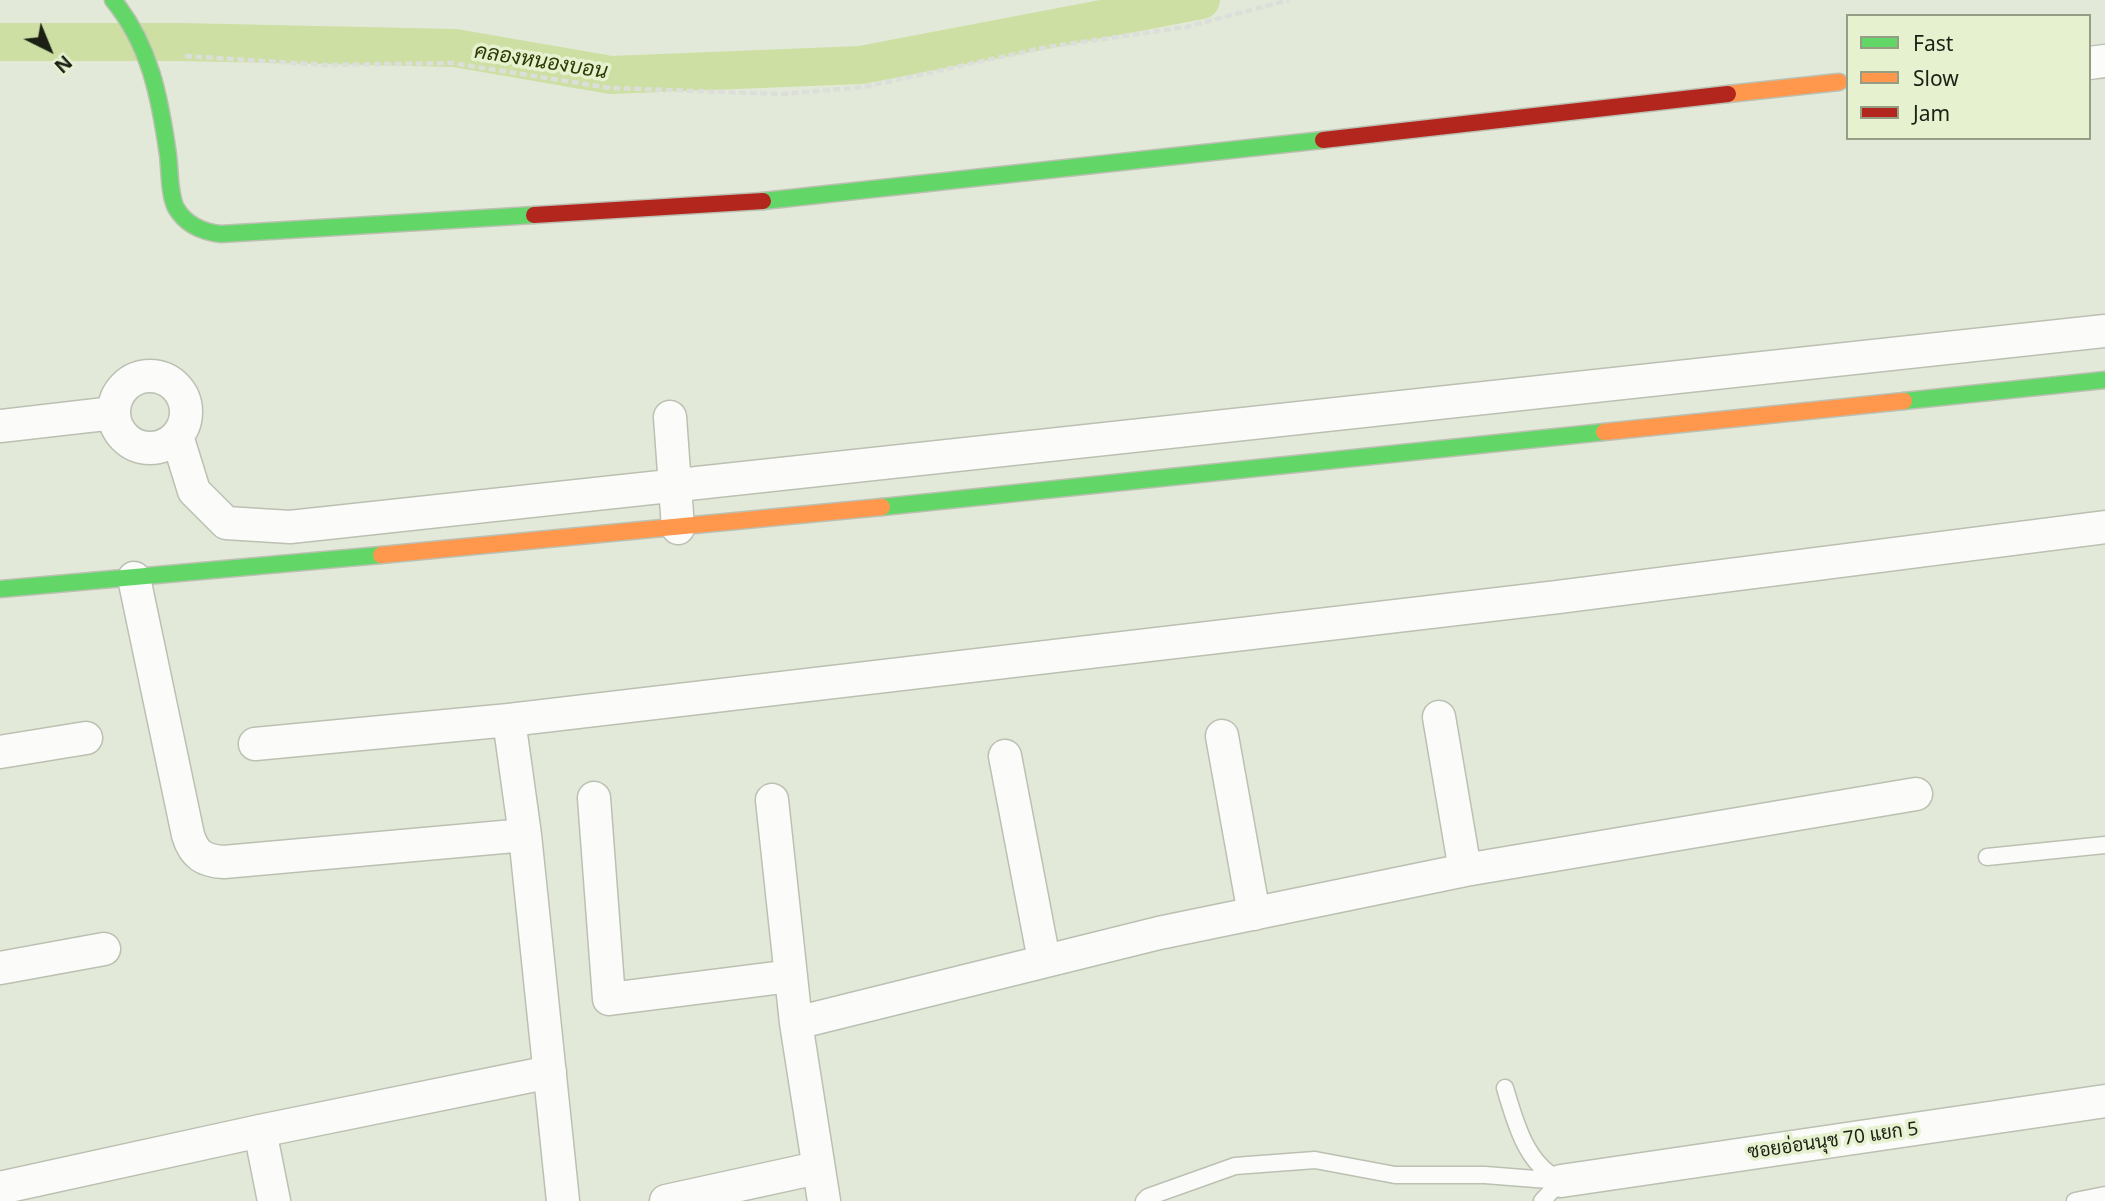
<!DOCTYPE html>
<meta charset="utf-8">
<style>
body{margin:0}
#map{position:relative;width:2105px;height:1201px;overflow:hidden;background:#e3e9d8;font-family:"Noto Sans",sans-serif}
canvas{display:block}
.legend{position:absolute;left:1846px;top:14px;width:245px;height:126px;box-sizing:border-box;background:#e6f1d0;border:2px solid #959d85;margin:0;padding:9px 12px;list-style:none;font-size:21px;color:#1c2014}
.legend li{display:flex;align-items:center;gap:14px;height:35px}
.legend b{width:35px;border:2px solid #959d85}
.north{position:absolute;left:14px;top:14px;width:70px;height:70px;-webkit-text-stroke:5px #e6f1d0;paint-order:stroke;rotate:137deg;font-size:19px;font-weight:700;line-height:28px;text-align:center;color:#1c2014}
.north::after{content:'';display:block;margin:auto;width:24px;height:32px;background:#1c2014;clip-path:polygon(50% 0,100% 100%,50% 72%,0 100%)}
</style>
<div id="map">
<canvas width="2105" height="1201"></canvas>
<ul class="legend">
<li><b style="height:9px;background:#63d668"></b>Fast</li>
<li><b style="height:9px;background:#ff974d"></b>Slow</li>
<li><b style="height:9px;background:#b3261e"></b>Jam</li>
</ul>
<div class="north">N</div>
</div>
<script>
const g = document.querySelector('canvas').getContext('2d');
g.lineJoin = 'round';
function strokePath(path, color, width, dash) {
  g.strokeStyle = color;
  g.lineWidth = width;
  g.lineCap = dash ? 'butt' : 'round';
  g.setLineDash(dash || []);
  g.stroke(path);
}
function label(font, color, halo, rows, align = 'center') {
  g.font = font + ' "Noto Sans",Sarabun,sans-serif';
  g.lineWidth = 7;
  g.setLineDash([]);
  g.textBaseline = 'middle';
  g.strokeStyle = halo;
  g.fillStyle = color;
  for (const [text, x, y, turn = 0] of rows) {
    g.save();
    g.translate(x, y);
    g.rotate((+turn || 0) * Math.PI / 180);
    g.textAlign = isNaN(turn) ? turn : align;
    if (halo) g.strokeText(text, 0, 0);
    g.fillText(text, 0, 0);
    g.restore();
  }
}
strokePath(new Path2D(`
 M 0,42 L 181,42 L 455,48 L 611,75 L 861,65 L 1201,0`), '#cddfa3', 38);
const lane = new Path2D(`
 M 1987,857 L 2105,845
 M 1505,1088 C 1515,1121 1525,1161 1556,1178
 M 1144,1201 L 1148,1197 L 1235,1166 L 1315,1160 L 1395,1175 L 1485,1175 L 1561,1181
 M 1542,1201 L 1561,1181
 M 2075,1201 L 2105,1195`);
const street = new Path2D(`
 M 2089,63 L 2105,61
 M114 412a36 36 0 1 1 72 0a36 36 0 1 1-72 0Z
 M 670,417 L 678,528
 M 0,426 L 114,413
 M 177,436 L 194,491 L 226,523 L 290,527 L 2105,331
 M 134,578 L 188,835 C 194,855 204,861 224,862 L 525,835 L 563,1201
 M 1439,717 L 1465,870
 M 509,720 L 1558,597 L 2105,527
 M 1222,736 L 1254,914
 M 255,744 L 509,720 L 525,835
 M 0,752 L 86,738
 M 1005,756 L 1044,960
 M 594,798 L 609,999 L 791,976
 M 772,800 L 796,1023 L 824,1201
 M 0,968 L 104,949
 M 796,1023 L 1159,933 L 1465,870 L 1916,794
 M 260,1131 L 274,1201
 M 1561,1181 L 2105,1101
 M 0,1188 L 260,1131 L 550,1072
 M 666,1201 L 817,1168`);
const fast = new Path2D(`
 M 113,0 C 150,45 160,98 168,155 C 170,170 169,194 176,208 C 186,225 203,232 221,234 L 534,215
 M 763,201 L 1323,140
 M 1904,401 L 2105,380
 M 882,507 L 1604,432
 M 0,589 L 381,555`);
const slow = new Path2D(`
 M 1728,94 L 1839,82
 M 1604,432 L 1904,401
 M 381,555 L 882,507`);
const jam = new Path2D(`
 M 1323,140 L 1728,94
 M 534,215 L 763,201`);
strokePath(lane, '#bbc0b2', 19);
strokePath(street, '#bbc0b2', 35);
strokePath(fast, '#bbc0b2', 19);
strokePath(slow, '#bbc0b2', 19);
strokePath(jam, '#bbc0b2', 19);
strokePath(new Path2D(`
 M 185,56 L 326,65 L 452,63 L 610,88 L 782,94 L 864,87 L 1047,47 L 1186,27 L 1289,0`), '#dcded9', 4.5, [7, 3.5]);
strokePath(lane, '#fbfcf9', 16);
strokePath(street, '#fbfcf9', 32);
strokePath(fast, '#63d668', 16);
strokePath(slow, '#ff974d', 16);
strokePath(jam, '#b3261e', 16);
label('19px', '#1c2014', '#e6f1d0', [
 ["ซอยอ่อนนุช 70 แยก 5",1833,1141,-8]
]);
label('italic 21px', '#2d3a00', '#e6f1d0', [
 ["คลองหนองบอน",541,62,9]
]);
</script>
